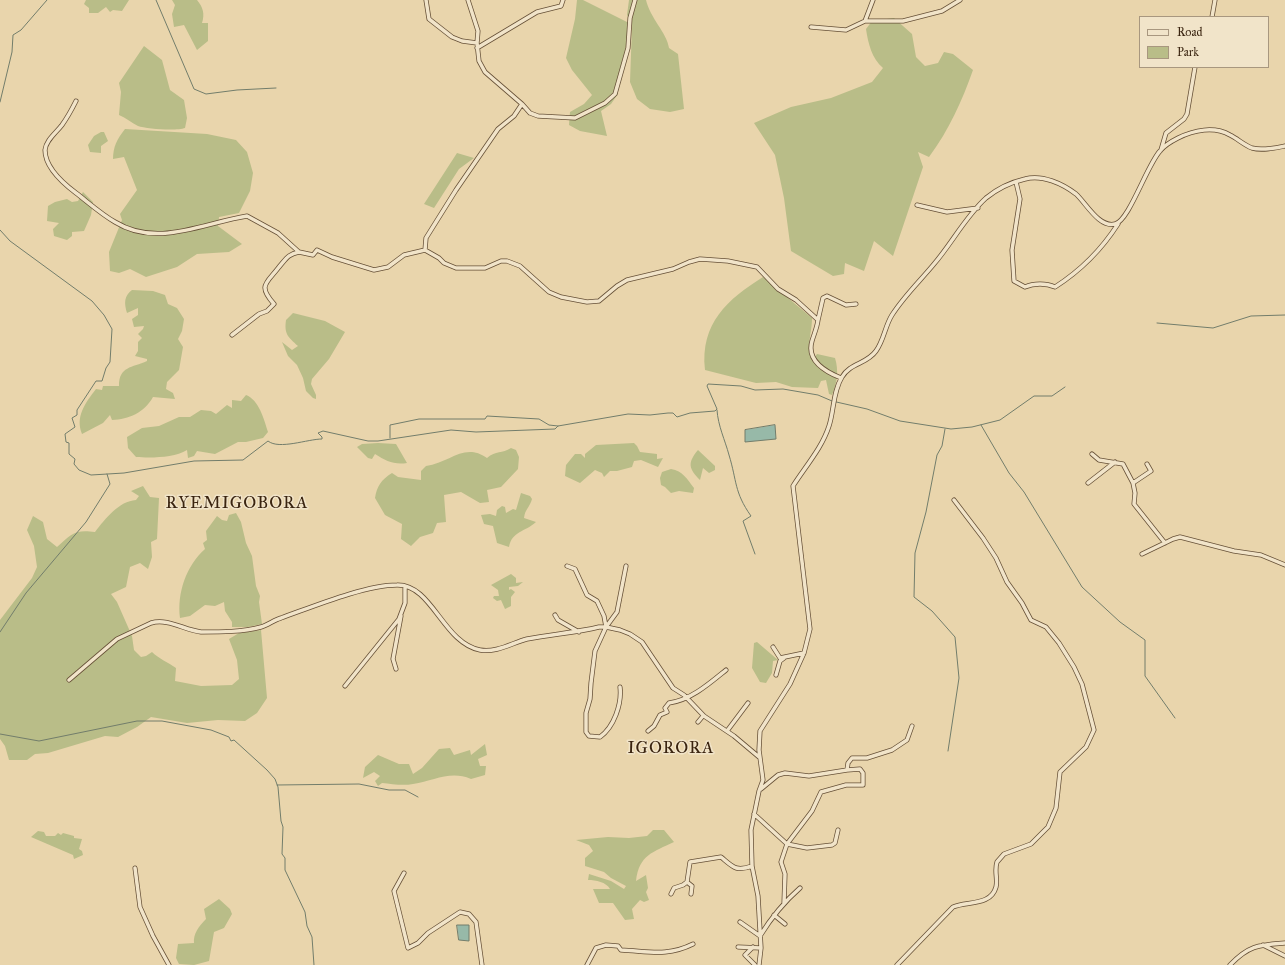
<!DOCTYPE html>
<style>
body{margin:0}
#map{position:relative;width:1285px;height:965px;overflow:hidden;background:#e9d5ac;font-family:"IM FELL Great Primer",serif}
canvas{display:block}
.legend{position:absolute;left:1139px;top:16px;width:130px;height:52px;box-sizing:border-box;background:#f1e4c9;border:1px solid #a8977f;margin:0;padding:5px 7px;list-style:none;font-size:12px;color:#3a2410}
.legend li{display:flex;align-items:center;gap:8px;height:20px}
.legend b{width:20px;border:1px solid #a8977f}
</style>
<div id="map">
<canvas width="1285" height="965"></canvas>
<ul class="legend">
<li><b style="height:5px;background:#f1e4c9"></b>Road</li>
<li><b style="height:11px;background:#b9bd88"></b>Park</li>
</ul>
</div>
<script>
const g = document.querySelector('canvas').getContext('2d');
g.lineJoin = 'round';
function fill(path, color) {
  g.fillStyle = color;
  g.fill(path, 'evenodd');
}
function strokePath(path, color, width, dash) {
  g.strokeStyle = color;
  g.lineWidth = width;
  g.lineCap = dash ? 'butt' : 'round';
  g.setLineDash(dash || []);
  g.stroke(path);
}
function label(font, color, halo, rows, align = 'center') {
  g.font = font + ' "IM FELL Great Primer",serif';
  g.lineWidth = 3;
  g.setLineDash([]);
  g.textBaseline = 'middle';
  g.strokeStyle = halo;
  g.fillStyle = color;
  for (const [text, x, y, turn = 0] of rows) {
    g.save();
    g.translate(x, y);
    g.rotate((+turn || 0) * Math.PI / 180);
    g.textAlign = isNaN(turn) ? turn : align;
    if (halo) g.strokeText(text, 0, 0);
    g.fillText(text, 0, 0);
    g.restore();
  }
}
fill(new Path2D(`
 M 86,0 L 129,0 L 122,11 L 113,10 L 110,12 L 106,7 L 98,13 L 89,13 L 89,8 L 84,4 Z
 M 172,0 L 197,0 C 203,7 205,14 202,23 L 208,23 L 208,41 L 197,50 L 184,25 L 174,27 L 172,14 L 175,5 Z
 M 577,0 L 583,0 L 629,23 L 629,34 L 618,79 L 618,94 L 611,104 L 601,111 L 607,136 L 580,131 L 569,125 L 570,112 L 584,104 L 592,95 L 572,70 L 566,58 L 575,19 Z
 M 629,0 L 646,0 C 650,18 667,33 669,48 L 678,54 L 684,109 L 670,112 L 650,109 L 637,99 L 630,82 L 632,26 L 627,15 Z
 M 894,18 L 912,34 L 916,57 L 925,66 L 938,63 L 944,52 L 953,54 L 973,70 C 962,101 949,130 929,157 L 918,152 L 923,167 L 893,256 L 874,241 L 864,271 L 845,263 L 844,274 L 833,276 L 791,251 L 784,198 L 775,155 L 754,123 L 791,107 L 831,98 L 872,82 L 883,68 C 872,59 868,43 866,29 L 872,21 Z
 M 144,46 L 162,60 L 170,90 L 184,100 L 187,118 L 185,128 C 177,131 146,129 138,126 C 132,123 126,118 119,115 L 121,92 L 119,83 Z
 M 125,129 L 207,134 L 236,140 L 247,152 L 253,173 L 250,191 L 239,213 L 219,217 L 218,226 L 242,244 L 229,252 L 197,254 L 177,267 L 146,277 L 130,269 L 119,273 L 110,271 L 109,252 L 122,220 L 120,214 L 137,190 L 124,157 L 113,159 C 113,147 117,139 125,129 Z
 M 101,132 L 104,132 L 108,141 L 101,146 L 101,153 L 90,152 L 88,145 L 94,136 Z
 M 457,153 L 474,158 L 459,169 L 434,208 L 424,204 Z
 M 83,192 L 93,202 L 91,215 L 84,231 L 72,232 L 72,236 L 67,240 L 54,236 L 53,229 L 59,223 L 47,221 L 48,206 L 55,202 L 67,199 L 72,202 L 78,201 Z
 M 763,277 L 812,318 C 812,334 806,345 812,360 L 817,354 L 835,358 C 839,371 837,383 832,395 L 829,394 L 826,380 L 821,381 L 818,388 L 792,387 L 776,382 L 756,383 L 705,370 C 700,323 728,299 763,277 Z
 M 132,290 L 153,291 L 165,295 L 168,304 L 177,308 L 184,319 L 182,331 L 178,339 L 183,347 L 179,370 L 167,382 L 166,389 L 173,393 L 175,399 L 153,397 C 144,413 129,419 112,420 L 110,415 L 103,423 L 82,434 C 75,417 85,403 96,389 L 102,390 L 103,386 L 119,386 C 119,366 132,368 147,361 L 147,359 L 135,356 L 138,351 L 138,342 L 142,338 L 138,334 L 143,329 L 144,326 L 134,327 L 132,319 L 138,315 L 138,308 L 127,313 C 124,303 124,296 132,290 Z
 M 293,313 L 325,321 L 345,332 L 329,359 L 312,379 L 311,384 L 316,395 L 316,399 L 313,398 L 306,391 L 303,378 L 297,365 L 288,356 L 282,342 L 292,350 L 298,346 C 288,337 284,334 286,320 Z
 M 246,395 C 259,400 264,419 268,432 L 263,438 L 246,442 L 238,442 L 215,454 L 197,451 L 194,456 L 188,458 L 187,450 C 174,458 151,458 136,457 L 128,448 L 127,437 L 142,428 L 159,426 L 179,417 L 190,417 L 201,410 L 211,411 L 216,414 L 227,405 L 232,408 L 232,400 L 241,401 Z
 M 378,443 L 396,444 L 407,463 C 394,465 386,461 375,454 L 372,459 L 368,458 L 357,447 L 362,444 Z
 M 634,443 L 637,446 L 640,452 L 657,454 L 657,459 L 663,458 L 658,467 L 641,460 L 634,461 L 632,467 L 617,471 L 610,471 L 604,477 L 602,473 L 595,470 L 580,483 L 565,476 L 566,465 L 575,454 L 581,454 L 585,458 L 585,454 L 596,445 Z
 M 511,448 L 516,450 L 519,457 L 518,469 L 501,487 L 487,490 L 489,502 L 480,503 L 461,492 L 444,495 L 446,522 L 437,523 L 433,533 L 420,537 L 411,546 L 401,539 L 402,524 L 385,515 L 375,498 C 377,486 381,480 392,473 L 398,477 L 421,480 L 421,471 L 426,466 C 450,463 464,442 487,458 C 496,450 502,454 511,448 Z
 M 698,450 L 715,466 L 715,470 L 709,473 L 703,468 L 700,480 C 689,469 687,463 698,450 Z
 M 671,469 C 683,471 687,479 694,488 L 693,493 L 679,491 L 671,493 L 665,487 L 661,485 L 660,478 L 662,472 Z
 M 143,486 L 150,497 L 159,498 L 157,539 L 151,542 L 152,557 L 148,569 L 140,563 L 130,567 L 126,587 L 111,594 L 117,602 L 132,636 L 134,650 L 141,657 L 146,656 L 152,652 C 159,659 168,662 176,668 L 175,681 L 201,686 L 232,685 L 239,679 L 237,660 L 229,639 L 239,633 L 261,630 L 267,698 L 257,713 L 245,721 L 218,720 L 187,723 L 151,717 L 137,727 L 118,737 L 105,736 L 48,753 L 35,754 L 27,760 L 9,760 L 5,746 L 0,739 L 0,620 L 32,578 L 37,567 L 34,546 L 27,530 L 33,516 L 43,522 L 47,539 L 57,547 C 71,534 75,529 95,532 C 105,519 119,501 136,500 L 139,496 L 131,491 Z
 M 521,493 L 530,496 L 532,499 C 530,507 525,509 524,518 L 536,522 C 525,532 512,531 509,547 L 497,543 L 493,526 L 484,524 L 481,515 L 490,514 L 496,516 L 497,510 L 502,506 L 505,507 L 506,513 L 513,509 L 516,510 Z
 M 236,513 L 241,522 L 246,543 L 252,556 L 256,586 L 260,596 L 259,602 L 262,624 L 248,627 L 232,627 L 232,622 L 225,611 L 224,602 L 215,606 L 205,605 L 190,616 L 180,618 C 177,593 186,566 205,549 L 203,543 L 207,540 L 206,531 L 217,516 L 222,520 L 227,521 L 229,515 Z
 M 511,574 L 516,578 L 516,583 L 523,582 L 518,586 L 509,587 L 509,590 L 511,589 L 515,592 L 511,597 L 511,606 L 505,609 L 501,600 L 497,601 L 493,598 L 494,596 L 499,596 L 498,590 L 491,585 Z
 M 757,642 L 778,660 L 773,661 L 772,673 L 766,683 L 760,682 L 752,668 L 754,643 Z
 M 485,744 L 487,755 L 478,759 L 480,766 L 486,766 L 485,775 L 471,779 C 450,770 434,781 413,784 C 403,786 392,784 382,783 L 378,786 L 375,781 L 380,776 L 374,772 L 363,778 L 365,767 L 378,755 L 399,764 L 409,764 L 413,774 L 422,768 L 439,749 L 450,748 L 454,755 L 470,750 L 471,755 Z
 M 653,830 L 664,830 L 674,842 C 653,852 639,855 636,881 L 646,875 L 648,888 L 646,892 L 649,900 L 644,902 L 640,900 L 632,909 L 634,919 L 625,920 L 613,903 L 599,903 L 593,889 L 610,889 C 606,882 596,880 588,880 L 589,874 L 611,881 L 624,889 L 626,886 L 611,878 L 604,872 L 585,866 L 585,858 L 593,851 L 589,845 L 576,840 L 608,837 L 629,838 L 647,836 Z
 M 38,831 L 44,832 L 46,836 L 55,836 L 58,833 L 61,835 L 63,833 L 74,836 L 74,838 L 82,839 L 79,849 L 82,851 L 83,855 L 74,859 L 73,855 L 31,837 Z
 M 219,899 L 230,909 L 232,914 L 224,928 L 214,932 L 209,961 L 194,965 L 179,964 L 176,958 L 178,944 L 194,943 C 193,934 199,926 206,919 L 204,909 Z`), '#b9bd88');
const water = new Path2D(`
 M 775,425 L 776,439 L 745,442 L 745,430 Z
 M 457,925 L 469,925 L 469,941 L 459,940 Z`);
fill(water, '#97b9a8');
strokePath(water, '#727d6b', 1);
strokePath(new Path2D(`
 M 156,0 L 194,89 L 206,94 L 237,90 L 276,88
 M 0,102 L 12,52 L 13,35 L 21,30 L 47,0
 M 0,230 L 10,241 L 92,301 L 104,315 L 112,329 L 110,362 L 106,368 L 102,381 L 96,381 L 77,410 L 77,415 L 72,418 L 75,427 L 65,434 L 66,442 L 69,443 L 69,454 L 75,459 L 74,464 L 79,470 L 91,475 L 124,473 L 194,461 L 243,460 L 268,441 C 279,450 308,439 322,439 L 322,437 L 318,433 L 323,431 L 368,441 L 378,441 L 451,430 L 476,432 L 555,429 L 558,426 L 628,414 L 650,415 L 668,413 L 673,413 L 677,417 L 690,413 L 715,411 L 717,409 L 707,386 L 708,384 L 741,386 L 755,390 L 783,389 L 818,395 L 832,401 L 867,409 L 900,421 L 951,429 L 972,427 L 1000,420 L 1034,396 L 1052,396 L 1065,387
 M 1157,323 L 1213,328 L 1251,316 L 1285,315
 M 717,410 C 718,426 725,440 729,455 C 737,481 734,492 751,516 L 743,521 L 755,554
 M 981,425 L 1009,473 L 1024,492 L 1082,587 L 1120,622 L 1145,640 L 1145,676 L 1175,718
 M 945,429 L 942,446 L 937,455 L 926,512 L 915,553 L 914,597 L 932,611 L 955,637 L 959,678 L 948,751
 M 390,438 L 390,425 L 419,419 L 485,419 L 487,416 L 539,419 L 549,425 L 558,426
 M 0,632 L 26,593 L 86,522 L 110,484 L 107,474
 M 0,734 L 39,741 L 137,721 L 162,721 L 211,730 L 229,737 L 231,741 L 234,740 L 267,770 L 275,779 L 278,787 L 281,821 L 283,827 L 282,854 L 285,858 L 285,870 L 305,912 L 307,926 L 312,937 L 314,965
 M 277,785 L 359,784 L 389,790 L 405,790 L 418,797`), '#727d6b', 1);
const street = new Path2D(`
 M 426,0 L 429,19 L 452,37 L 462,41 L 477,43
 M 1212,17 L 1215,0
 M 865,21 L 873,0
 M 811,27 L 846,30 L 865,21 L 903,21 L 942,11 L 960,0
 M 477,48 L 537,12 L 561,6 L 563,0
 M 76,101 C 72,109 67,118 62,125 C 56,133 46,140 45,150 C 45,167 64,184 76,193 C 89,203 101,214 115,222 C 157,248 203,223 247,216 L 278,233 L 299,252 C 288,254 286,259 279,267 C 267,283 257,285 274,304 L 267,311 L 259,314 L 232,335
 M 522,104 L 530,113 L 538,116 L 575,118 L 605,103 L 615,94 L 628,48 L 630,18 L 635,0
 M 1161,150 L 1166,133 L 1184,119 L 1187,114 L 1195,67
 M 1016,182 L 1020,199 L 1012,250 L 1014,281 L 1025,287 C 1034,283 1046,283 1055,287 C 1080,271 1102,249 1118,224
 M 917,205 L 947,212 L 978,208
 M 425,250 L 426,238 L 456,190 L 498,129 L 514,116 L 522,104 L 485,72 L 479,61 L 477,43 L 478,31 L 468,0
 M 299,252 L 313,255 L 317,250 L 332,257 L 374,270 L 388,267 L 404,255 L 425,250 L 439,258 L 444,263 L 456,268 L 485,268 L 501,261 L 507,261 L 520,266 L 549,292 L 561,297 L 587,302 L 599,301 L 617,286 L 627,280 L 673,269 L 689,262 L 700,259 L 728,261 L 757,267 L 778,289 L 796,300 L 818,320 C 817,328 814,334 812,341 C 806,361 826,372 841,378
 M 818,320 L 823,298 L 827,296 L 846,305 L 856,304
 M 1092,454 L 1099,460 L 1123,464 L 1133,483 L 1135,493 L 1134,504 L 1165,543
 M 1088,483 L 1115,462
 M 1133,483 L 1151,471 L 1147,464
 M 1142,554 L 1173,539 L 1180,537 L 1234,551 L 1261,555 L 1285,565
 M 567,566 L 575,569 L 587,595 L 597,601 L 604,616 L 606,627 L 595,651 L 591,683 L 590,699 L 586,713 L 586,732 L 589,736 L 600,737 C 614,727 622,704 620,687
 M 555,615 L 558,620 L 579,632
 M 606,627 L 617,612 L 626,566
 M 773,647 L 780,658 L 804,653
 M 396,669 L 393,659 L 401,616
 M 776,675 L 780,661 L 784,658
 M 69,680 L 117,639 L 151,623 C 168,618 184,630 201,632 C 221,632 243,632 261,627 C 268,625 274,620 281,618 C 312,607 365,585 397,585 C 432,584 443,643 480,650 C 496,653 512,643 527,639 C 551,634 575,633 599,627 L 606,627 L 620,630 L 630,634 L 642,642 L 673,688 L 684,695 L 704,716 L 734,736 L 759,757
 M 345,686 L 399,619 L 405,603 L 405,586
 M 698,722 L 703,716
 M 648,731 L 654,726 L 660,715 L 667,712 L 665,708 L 669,703 C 691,700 710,683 726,670
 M 727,731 L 748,703
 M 761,789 L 778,775 L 785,773 L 809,776 L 847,770 L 848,763 L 852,758 L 867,758 L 892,750 L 907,740 L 912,726
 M 754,814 L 787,844 L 812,811 L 821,792 L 846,785 L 863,785 L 863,773 L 860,769 L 847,770
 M 135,868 L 140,907 L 153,936 L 169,965
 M 404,873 L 394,891 L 408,948 L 418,943 L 428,933 L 460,912 L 469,914 L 476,922 L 482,965
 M 687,882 L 692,886 L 691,894
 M 671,894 L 674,888 L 683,885 L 687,882 L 690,862 L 721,857 C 733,867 736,872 752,866
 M 784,903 L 785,874 L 781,862 L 787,844 L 807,848 L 832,845 L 835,843 L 838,830
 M 774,915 L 785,924
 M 740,922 L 760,936 C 771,918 784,902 800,888
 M 1263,945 L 1285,956
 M 738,947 L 761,948
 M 753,947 L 745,955 L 755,965
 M 587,965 L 596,948 L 606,945 L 618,946 L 621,950 C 648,951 667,957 693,944
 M 759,965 L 761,948 L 758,896 L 752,866 L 751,830 L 759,791 L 763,780 L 759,750 L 760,731 L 790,684 L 804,653 L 810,629 L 793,486 C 805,467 822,448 829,426 C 834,411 833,391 842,377 C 850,363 867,364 876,351 C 884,340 885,326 892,315 C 904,296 920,281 934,264 C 952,243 966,216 986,198 C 997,189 1012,182 1025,179 C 1042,174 1063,184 1076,194 C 1086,203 1099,228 1115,224 C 1129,221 1147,165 1160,151 C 1164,146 1172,141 1178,138 C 1194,130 1214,126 1230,135 C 1238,139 1244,145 1252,148 C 1262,151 1275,148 1285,146
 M 897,965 L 953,907 C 967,901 991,906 996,887 C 998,879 994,871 997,862 L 1004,854 L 1031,844 L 1048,827 L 1056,808 L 1060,772 L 1086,747 L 1094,730 L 1082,684 L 1074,667 L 1059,643 L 1046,627 L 1031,620 L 1022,603 L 1007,582 L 996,558 L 983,538 L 954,500
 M 1230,965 C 1249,945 1259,945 1285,943`);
strokePath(street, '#665037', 5);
strokePath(street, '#f1e4c9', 3.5);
g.letterSpacing = '1px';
label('17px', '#3a2410', '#f1e4c9', [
 ["RYEMIGOBORA",237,504],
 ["IGORORA",671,749]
]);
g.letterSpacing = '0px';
</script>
